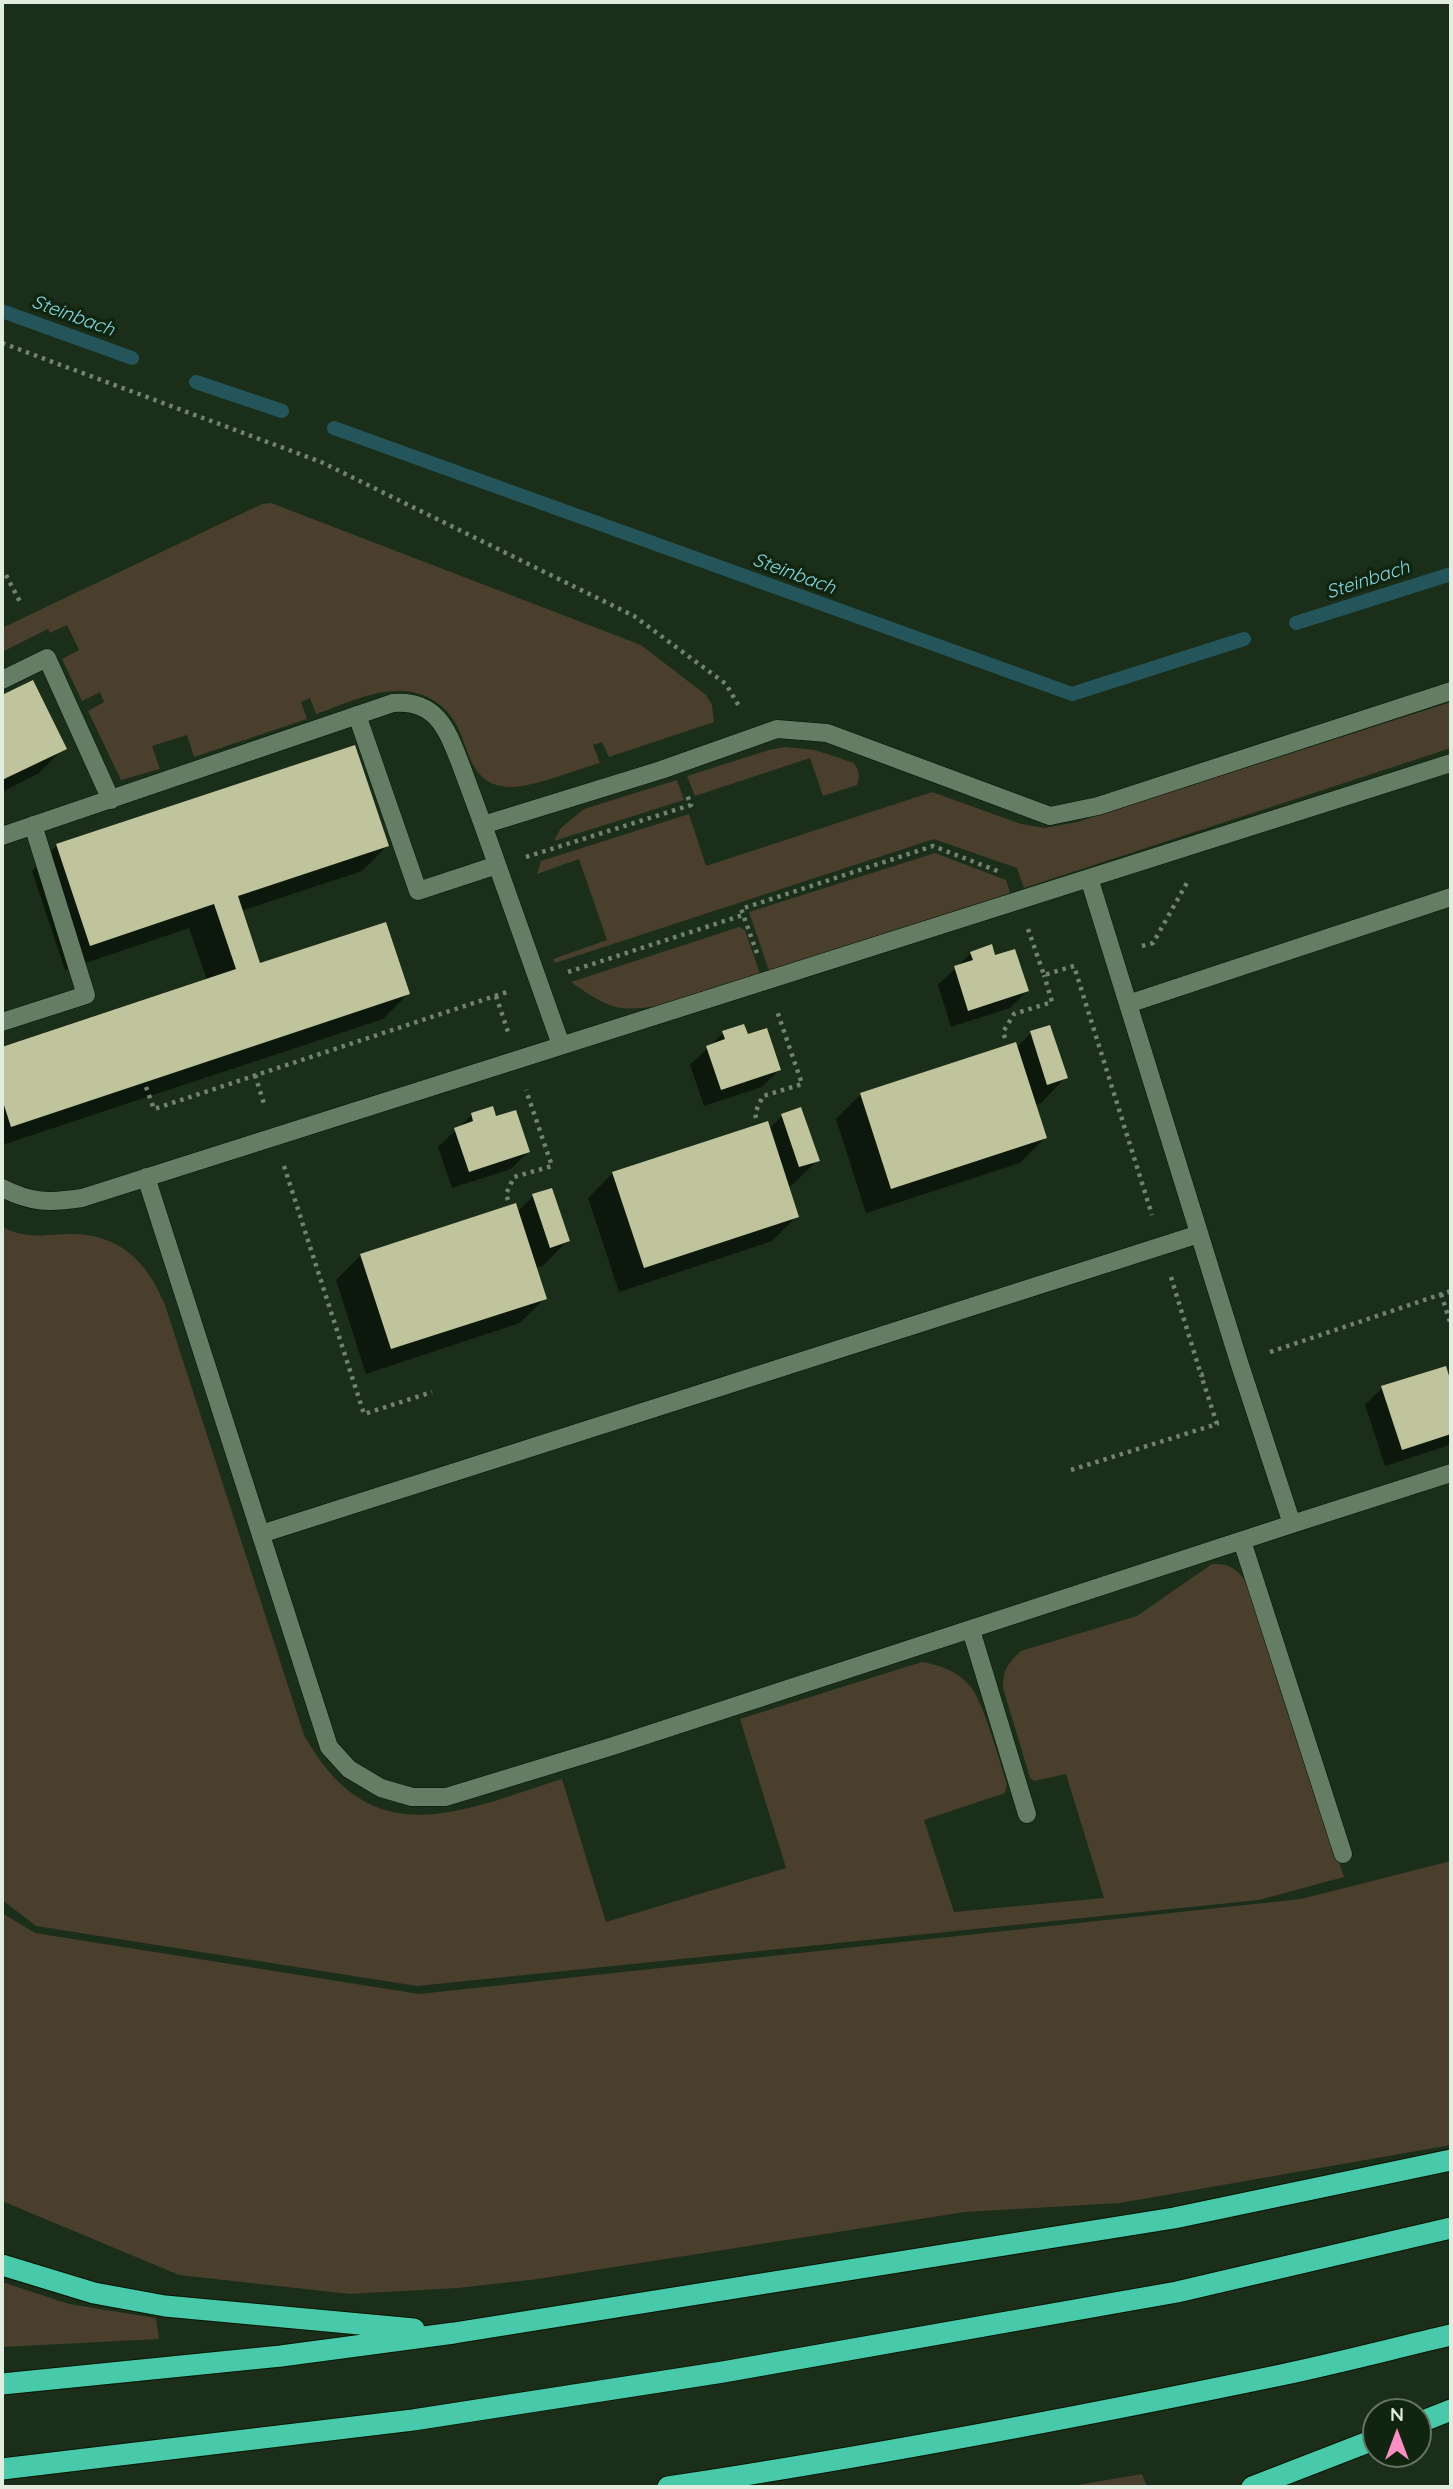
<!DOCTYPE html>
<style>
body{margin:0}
#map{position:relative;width:1453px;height:2489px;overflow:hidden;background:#1a2e19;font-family:Quicksand,sans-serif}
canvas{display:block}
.frame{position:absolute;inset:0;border:4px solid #e0eddf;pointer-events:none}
.north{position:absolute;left:1362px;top:2398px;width:70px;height:70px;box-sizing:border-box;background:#112410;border:2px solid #647463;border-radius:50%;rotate:0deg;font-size:19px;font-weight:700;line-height:28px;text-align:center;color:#e0eddf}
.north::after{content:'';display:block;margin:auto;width:24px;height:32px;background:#fb8fc4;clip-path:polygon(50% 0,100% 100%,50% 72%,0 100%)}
</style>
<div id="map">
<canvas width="1453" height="2489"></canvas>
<div class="frame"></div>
<div class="north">N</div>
</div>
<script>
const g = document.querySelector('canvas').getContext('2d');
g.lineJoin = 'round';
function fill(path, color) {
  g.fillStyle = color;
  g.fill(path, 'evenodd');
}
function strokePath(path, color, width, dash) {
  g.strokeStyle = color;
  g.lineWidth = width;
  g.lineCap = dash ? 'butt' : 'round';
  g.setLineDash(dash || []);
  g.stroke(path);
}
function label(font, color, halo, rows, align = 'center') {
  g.font = font + ' Quicksand,sans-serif';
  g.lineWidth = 7;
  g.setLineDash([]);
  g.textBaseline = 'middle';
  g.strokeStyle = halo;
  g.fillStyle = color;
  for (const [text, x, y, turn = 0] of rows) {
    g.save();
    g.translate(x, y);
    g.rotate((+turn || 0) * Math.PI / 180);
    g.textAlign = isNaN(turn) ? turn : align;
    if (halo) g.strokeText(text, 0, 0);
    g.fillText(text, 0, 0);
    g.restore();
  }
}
fill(new Path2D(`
 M 271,503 L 641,645 L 706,695 L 712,705 L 714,722 L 609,757 L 602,742 L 593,745 L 600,763 C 578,769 533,787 512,787 C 470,787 470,750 456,724 C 446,705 425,692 404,691 C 374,689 343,705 316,714 L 310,698 L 301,702 L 307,719 L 194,757 L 187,735 L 152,746 L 160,769 L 121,780 L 88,711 L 104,702 L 100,692 L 82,701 L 62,659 L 79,650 L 67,625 L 50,633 L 48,629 L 2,652 L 2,628 L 262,504 Z
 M 1451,702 L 1451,748 L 1024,888 L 1017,868 L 934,839 L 555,963 L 553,959 L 607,940 L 579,859 L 537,874 L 541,861 L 689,814 L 706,866 L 932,792 L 1021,824 L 1045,828 L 1077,822 Z
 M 785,747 L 815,750 L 854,763 C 859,770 860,777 857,785 L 823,796 L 810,758 L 695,796 L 687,776 L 769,750 Z
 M 677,780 L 684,800 L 554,841 L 561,828 L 584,809 Z
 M 935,853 L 1006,880 L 1010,893 L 769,971 L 749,912 Z
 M 739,927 L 745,930 L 760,974 C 723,985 648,1018 613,1006 C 597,1001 584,991 571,982 Z
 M 2,1227 C 27,1239 39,1235 66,1234 C 117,1232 147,1260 165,1305 L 304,1735 C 371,1856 458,1812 562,1779 L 606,1922 L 786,1868 L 740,1719 L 922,1662 C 940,1665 957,1671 970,1686 C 983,1700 1000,1763 1007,1784 L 1005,1793 L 924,1820 L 954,1912 L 1104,1898 L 1066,1774 L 1034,1781 L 1030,1778 L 1003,1688 C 1003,1670 1008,1663 1021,1651 L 1137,1616 L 1212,1564 C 1229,1563 1235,1568 1245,1580 L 1344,1877 L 1259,1900 L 417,1986 L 36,1926 L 2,1900 Z
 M 1451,1861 L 1451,2145 L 1120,2203 L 965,2212 L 538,2279 L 457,2288 L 350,2294 L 179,2275 L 2,2201 L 2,1913 L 35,1933 L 419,1994 L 1301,1899 Z
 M 2,2282 L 69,2304 L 156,2318 L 159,2339 L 2,2347 Z
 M 1142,2474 L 1147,2487 L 1066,2487 Z`), '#4a3f2c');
fill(new Path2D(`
 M 32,682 L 64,748 L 39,773 L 2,792 L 2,697 Z
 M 57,845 L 387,846 L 362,871 L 241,911 L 259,966 L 408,994 L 383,1019 L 2,1145 L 2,1049 L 207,980 L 189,928 L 65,970 L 32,871 Z
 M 971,953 L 994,958 L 1027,991 L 1010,1008 L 951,1027 L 938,985 Z
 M 1049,1027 L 1066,1077 L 1041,1103 L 1035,1105 L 1045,1138 L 1020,1163 L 866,1213 L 836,1119 L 861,1094 L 1016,1048 L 1031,1033 Z
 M 723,1033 L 779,1070 L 762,1087 L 704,1106 L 690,1065 Z
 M 472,1115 L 495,1118 L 528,1152 L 511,1169 L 452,1188 L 438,1147 Z
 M 782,1116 L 818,1160 L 792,1185 L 788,1187 L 797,1216 L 772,1241 L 619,1292 L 588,1198 L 613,1173 L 769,1129 Z
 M 533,1196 L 568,1240 L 543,1266 L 535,1268 L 545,1298 L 520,1323 L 366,1374 L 336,1280 L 361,1255 L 517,1212 Z
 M 1445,1368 L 1451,1388 L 1451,1442 L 1447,1446 L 1385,1466 L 1365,1405 L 1382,1388 Z`), '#0007');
strokePath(new Path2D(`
 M 2,311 L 132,358
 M 196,382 L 282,411
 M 334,428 L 1072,694 L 1244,639
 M 1296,623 L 1451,574`), '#23555a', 14);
fill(new Path2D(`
 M 33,680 L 67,749 L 2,780 L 2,695 Z
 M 355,745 L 389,846 L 238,896 L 260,963 L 386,922 L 410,994 L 11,1127 L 2,1099 L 2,1047 L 236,969 L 214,904 L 90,946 L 56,844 Z
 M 992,944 L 995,955 L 1015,949 L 1029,991 L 968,1011 L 954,966 L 973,960 L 970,952 Z
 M 744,1024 L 748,1034 L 767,1028 L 781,1070 L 721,1090 L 706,1046 L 725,1039 L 722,1031 Z
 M 1050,1025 L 1068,1078 L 1047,1085 L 1030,1031 Z
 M 1016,1042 L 1047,1138 L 891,1189 L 860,1093 Z
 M 493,1106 L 496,1116 L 516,1110 L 530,1152 L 469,1172 L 454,1128 L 473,1121 L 471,1113 Z
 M 801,1107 L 820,1161 L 799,1167 L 781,1114 Z
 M 768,1121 L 799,1217 L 644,1268 L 612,1172 Z
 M 552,1188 L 570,1241 L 550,1248 L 532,1194 Z
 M 516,1203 L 547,1299 L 391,1349 L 360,1254 Z
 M 1446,1366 L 1451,1382 L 1451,1434 L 1402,1450 L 1381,1386 Z`), '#bfc49c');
const minor = new Path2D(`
 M 2,680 L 47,658 L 111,800
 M 357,715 L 418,891 L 497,865
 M 2,836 L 393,703 C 438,699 448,732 462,768 C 469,787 476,806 483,825
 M 1128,1004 L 1451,897
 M 2,1022 L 86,995 L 33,825
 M 561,1045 L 483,825 L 661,770 L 777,729 L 827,733 L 1050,816 L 1098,806 L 1451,691
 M 146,1177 L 329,1747 L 349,1769 L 381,1788 L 412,1797 L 446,1797 L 613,1746 L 1292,1524 L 1239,1362 L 1089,878
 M 2,1188 C 31,1203 50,1203 82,1198 L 1451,763
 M 1292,1524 L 1451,1473
 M 261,1534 L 1199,1234
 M 1242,1541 L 1343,1854
 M 971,1630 L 1027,1814`);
const highway = new Path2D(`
 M 2,2265 L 94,2293 L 165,2306 L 414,2329
 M 2,2384 L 281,2356 L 454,2333 L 1174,2218 L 1451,2160
 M 1418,2423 L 1451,2410
 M 2,2469 L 413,2420 L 723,2372 L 1177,2292 L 1451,2228
 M 668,2487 C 873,2456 1079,2417 1281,2375 C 1338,2363 1395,2348 1451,2335
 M 1252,2487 L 1376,2439`);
strokePath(minor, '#041604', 19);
strokePath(highway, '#041604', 23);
strokePath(new Path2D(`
 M 2,343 L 321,462 L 634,616 L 726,684 L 740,708
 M 6,575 L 20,602
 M 526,857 L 691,805 L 687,795
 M 1028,929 L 1044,975 L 1074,966 L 1152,1215
 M 1142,946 L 1153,943 L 1188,881
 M 757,953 L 741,909 L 933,846 L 1000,872
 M 568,972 L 743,915
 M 496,996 L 508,1032
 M 1005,1038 L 1003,1032 L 1014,1014 L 1052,1002 L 1044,975
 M 255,1075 L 265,1107
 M 146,1087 L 154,1109 L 510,991
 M 756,1118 L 755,1113 L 763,1096 L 802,1084 L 777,1011
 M 284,1166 L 364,1414 L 432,1392
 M 508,1200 L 506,1194 L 514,1177 L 552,1166 L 526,1090
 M 1171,1277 L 1201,1375 L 1208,1373
 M 1441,1294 L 1451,1325
 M 1270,1352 L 1451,1291
 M 1071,1470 L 1217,1424 L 1201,1375`), '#718270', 4.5, [3.5, 5]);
strokePath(minor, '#667d65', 18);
strokePath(highway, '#47c9aa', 21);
label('italic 19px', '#83d9e2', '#112410', [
 ["Steinbach",73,316,20],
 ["Steinbach",794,574,20],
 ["Steinbach",1368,580,-18]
]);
</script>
